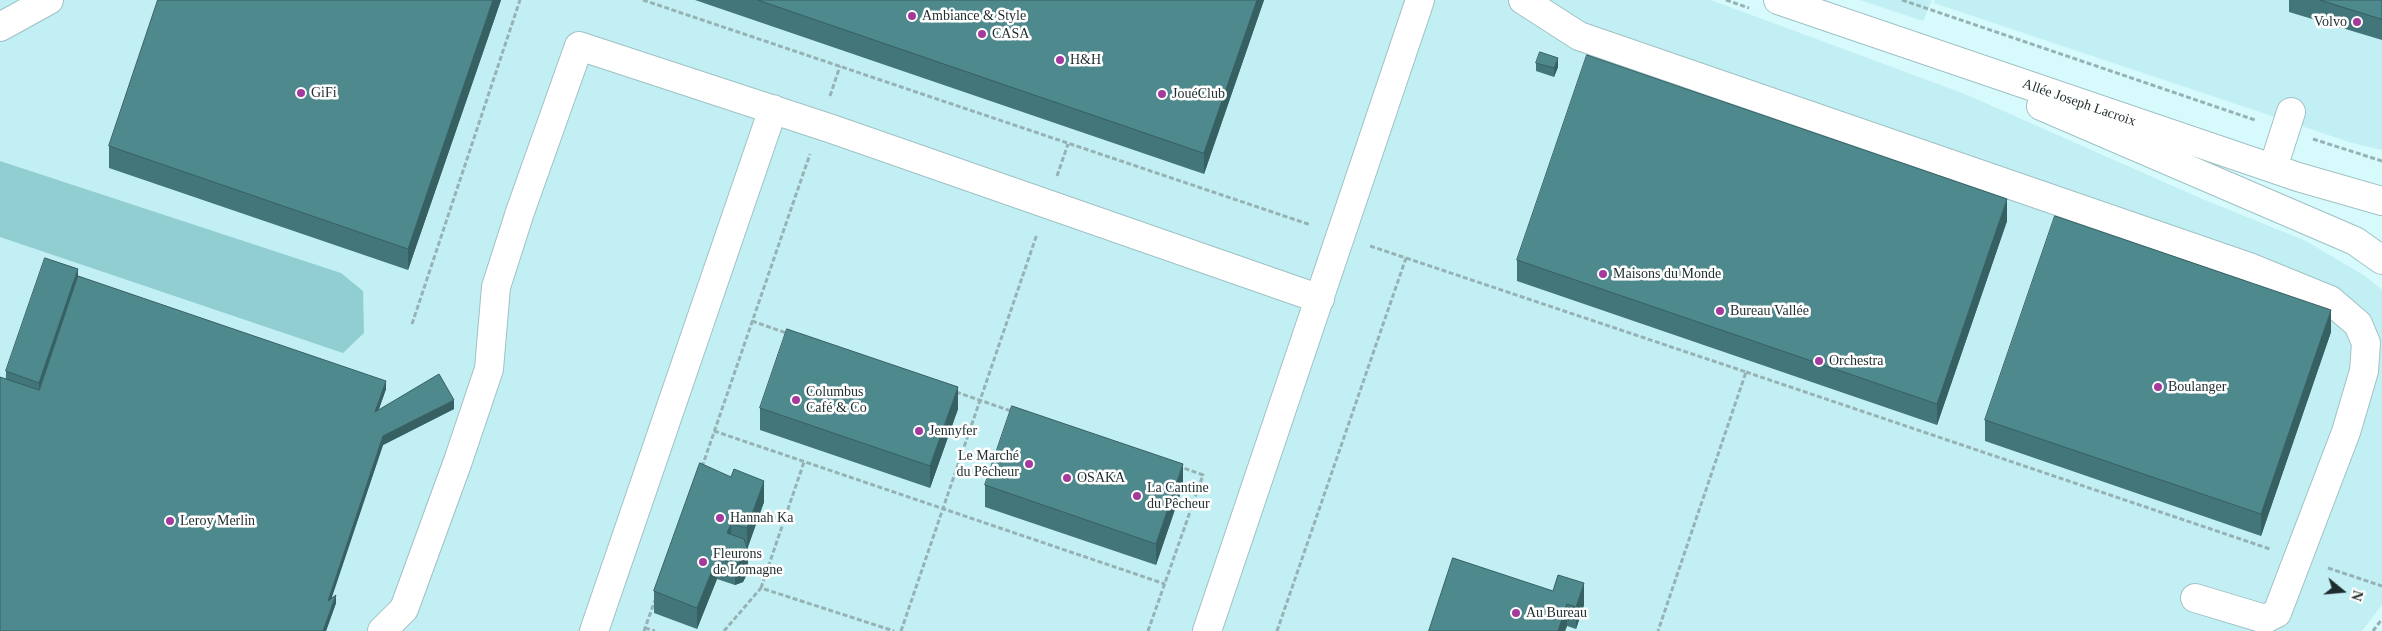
<!DOCTYPE html>
<meta charset="utf-8">
<style>
body{margin:0}
#map{position:relative;width:2382px;height:631px;overflow:hidden;background:#d7fafd;font-family:"Times New Roman",serif}
canvas{display:block}
.north{position:absolute;left:2317px;top:566px;width:50px;height:50px;-webkit-text-stroke:4px #fff;paint-order:stroke;rotate:107deg;font-size:14px;font-weight:700;line-height:20px;text-align:center;color:#1e2c2d}
.north::after{content:'';display:block;margin:auto;width:18px;height:22px;background:#1e2c2d;clip-path:polygon(50% 0,100% 100%,50% 72%,0 100%)}
</style>
<div id="map">
<canvas width="2382" height="631"></canvas>
<div class="north">N</div>
</div>
<script>
const g = document.querySelector('canvas').getContext('2d');
g.lineJoin = 'round';
function fill(path, color) {
  g.fillStyle = color;
  g.fill(path, 'evenodd');
}
function strokePath(path, color, width, dash) {
  g.strokeStyle = color;
  g.lineWidth = width;
  g.lineCap = dash ? 'butt' : 'round';
  g.setLineDash(dash || []);
  g.stroke(path);
}
function label(font, color, halo, rows, align = 'center') {
  g.font = font + ' "Times New Roman",serif';
  g.lineWidth = 5;
  g.setLineDash([]);
  g.textBaseline = 'middle';
  g.strokeStyle = halo;
  g.fillStyle = color;
  for (const [text, x, y, turn = 0] of rows) {
    g.save();
    g.translate(x, y);
    g.rotate((+turn || 0) * Math.PI / 180);
    g.textAlign = isNaN(turn) ? turn : align;
    if (halo) g.strokeText(text, 0, 0);
    g.fillText(text, 0, 0);
    g.restore();
  }
}
fill(new Path2D(`
 M 0,0 L 1711,0 L 1965,94 L 2200,198 L 2306,241 L 2365,276 L 2382,290 L 2382,605 L 2362,631 L 0,631 Z
 M 1860,0 L 1932,0 L 1923,21 Z
 M 1935,0 L 2382,0 L 2382,150 L 2352,143 L 1934,3 Z`), '#c2eff3');
fill(new Path2D(`
 M 0,161 L 341,273 L 363,291 L 364,333 L 343,353 L 0,237 Z`), '#91ced2');
const minor = new Path2D(`
 M 1523,0 L 1579,36 L 2249,267 L 2330,300 L 2358,324 L 2366,343 L 2364,371 L 2346,432 L 2277,613 L 2265,619 L 2195,598
 M 1778,0 L 2298,177 L 2382,201
 M 0,27 L 49,0
 M 2041,106 L 2355,241 L 2382,260
 M 2273,168 L 2291,112
 M 382,631 L 404,609 L 458,461 L 489,369 L 496,287 L 520,212 L 579,46 L 832,129 L 1320,299
 M 594,631 L 773,109
 M 1207,631 L 1420,0`);
strokePath(minor, '#9fc1c4', 30);
strokePath(new Path2D(`
 M 643,0 L 1311,225
 M 1726,0 L 1749,8
 M 1902,0 L 2255,120
 M 830,96 L 840,66
 M 2313,139 L 2382,161
 M 1057,176 L 1068,144
 M 1406,258 L 1746,372 L 1658,631
 M 752,321 L 789,334
 M 412,324 L 520,0
 M 1746,372 L 2270,549
 M 956,392 L 1014,412
 M 714,431 L 1165,584
 M 702,467 L 810,154
 M 2328,568 L 2382,586
 M 761,588 L 804,462
 M 645,628 L 655,631
 M 644,631 L 655,600
 M 724,631 L 761,588 L 894,631
 M 901,631 L 1037,234
 M 1148,631 L 1203,475 L 1181,467
 M 1277,631 L 1406,258 L 1370,246
 M 2373,631 L 2382,619`), '#96b2b4', 3, [5, 2.5]);
strokePath(minor, '#fff', 28);
fill(new Path2D(`
 M 158,0 L 501,0 L 408,270 L 109,168 L 109,146 Z
 M 695,0 L 1264,0 L 1204,174 Z
 M 2289,0 L 2382,0 L 2382,40 L 2289,12 Z
 M 1536,63 L 1558,67 L 1554,77 L 1536,71 Z
 M 2007,221 L 1937,425 L 1517,281 L 1517,260 Z
 M 78,276 L 386,389 L 379,409 L 454,409 L 383,445 L 331,598 L 336,603 L 326,631 L 0,631 L 6,371 Z
 M 2331,332 L 2261,536 L 1985,441 L 1985,420 Z
 M 760,408 L 958,409 L 930,488 L 760,430 Z
 M 700,463 L 764,502 L 747,548 L 748,572 L 743,582 L 735,585 L 717,579 L 697,629 L 654,613 L 654,591 Z
 M 985,485 L 1183,486 L 1156,565 L 985,507 Z
 M 1453,558 L 1584,605 L 1576,629 L 1567,626 L 1565,631 L 1429,631 Z`), '#43767a');
fill(new Path2D(`
 M 493,0 L 501,0 L 408,270 L 408,249 Z
 M 1257,0 L 1264,0 L 1204,174 L 1204,153 Z
 M 1558,58 L 1558,67 L 1554,77 L 1554,68 Z
 M 2007,199 L 2007,221 L 1937,425 L 1937,404 Z
 M 78,269 L 78,284 L 39,398 L 39,383 Z
 M 2331,310 L 2331,332 L 2261,536 L 2261,514 Z
 M 386,381 L 386,389 L 375,420 L 375,412 Z
 M 958,387 L 958,409 L 930,488 L 930,466 Z
 M 454,400 L 454,409 L 383,445 L 328,609 L 328,601 L 383,436 Z
 M 1183,464 L 1183,486 L 1156,565 L 1156,544 Z
 M 764,481 L 764,502 L 747,550 L 747,528 Z
 M 731,524 L 731,546 L 727,533 Z
 M 748,551 L 748,572 L 743,582 L 735,585 L 735,564 Z
 M 717,558 L 717,579 L 697,629 L 697,608 Z
 M 1584,583 L 1584,605 L 1576,629 L 1576,607 Z
 M 336,595 L 336,603 L 326,631 L 323,631 Z
 M 1567,604 L 1567,626 L 1565,631 L 1558,631 Z`), '#376063');
const building = new Path2D(`
 M 158,0 L 493,0 L 408,249 L 109,146 Z
 M 758,0 L 1257,0 L 1204,153 Z
 M 2320,0 L 2382,0 L 2382,19 Z
 M 1540,52 L 1558,58 L 1554,68 L 1536,63 Z
 M 1587,55 L 2007,199 L 1937,404 L 1517,260 Z
 M 2055,216 L 2331,310 L 2261,514 L 1985,420 Z
 M 45,258 L 78,269 L 39,383 L 6,371 Z
 M 78,276 L 386,381 L 375,412 L 439,374 L 454,400 L 383,436 L 328,601 L 336,595 L 323,631 L 0,631 L 0,377 L 39,390 Z
 M 787,329 L 958,387 L 930,466 L 760,408 Z
 M 1012,406 L 1183,464 L 1156,544 L 985,485 Z
 M 700,463 L 731,477 L 734,469 L 764,481 L 747,528 L 731,524 L 727,533 L 744,539 L 748,551 L 743,560 L 735,564 L 717,558 L 697,608 L 654,591 Z
 M 1453,558 L 1553,591 L 1558,575 L 1584,583 L 1576,607 L 1567,604 L 1558,631 L 1429,631 Z`);
fill(building, '#4e898e');
strokePath(building, '#376063', 1);
for (const [x, y, r, color] of [
 [912,16,5,"#a43a9c"],
 [2357,22,5,"#a43a9c"],
 [982,34,5,"#a43a9c"],
 [1060,60,5,"#a43a9c"],
 [301,93,5,"#a43a9c"],
 [1162,94,5,"#a43a9c"],
 [1603,274,5,"#a43a9c"],
 [1720,311,5,"#a43a9c"],
 [1819,361,5,"#a43a9c"],
 [2158,387,5,"#a43a9c"],
 [796,400,5,"#a43a9c"],
 [919,431,5,"#a43a9c"],
 [1029,464,5,"#a43a9c"],
 [1067,478,5,"#a43a9c"],
 [1137,496,5,"#a43a9c"],
 [720,518,5,"#a43a9c"],
 [170,521,5,"#a43a9c"],
 [703,562,5,"#a43a9c"],
 [1516,613,5,"#a43a9c"]
]) {
  const dot = new Path2D();
  dot.arc(x, y, r, 0, 2 * Math.PI);
  g.fillStyle = color;
  g.fill(dot);
  strokePath(dot, '#fff', 2);
}
label('14px', '#1e2c2d', '#fff', [
 ["Ambiance & Style",922,16],
 ["Volvo",2347,22,"right"],
 ["CASA",992,34],
 ["H&H",1070,60],
 ["GiFi",311,93],
 ["JouéClub",1172,94],
 ["Maisons du Monde",1613,274],
 ["Bureau Vallée",1730,311],
 ["Orchestra",1829,361],
 ["Boulanger",2168,387],
 ["Columbus",806,392],
 ["Café & Co",806,408],
 ["Jennyfer",929,431],
 ["Le Marché",1019,456,"right"],
 ["du Pêcheur",1019,472,"right"],
 ["OSAKA",1077,478],
 ["La Cantine",1147,488],
 ["du Pêcheur",1147,504],
 ["Hannah Ka",730,518],
 ["Leroy Merlin",180,521],
 ["Fleurons",713,554],
 ["de Lomagne",713,570],
 ["Au Bureau",1526,613]
], 'left');
label('14px', '#1e2c2d', '#fff', [
 ["Allée Joseph Lacroix",2079,103,19]
]);
</script>
